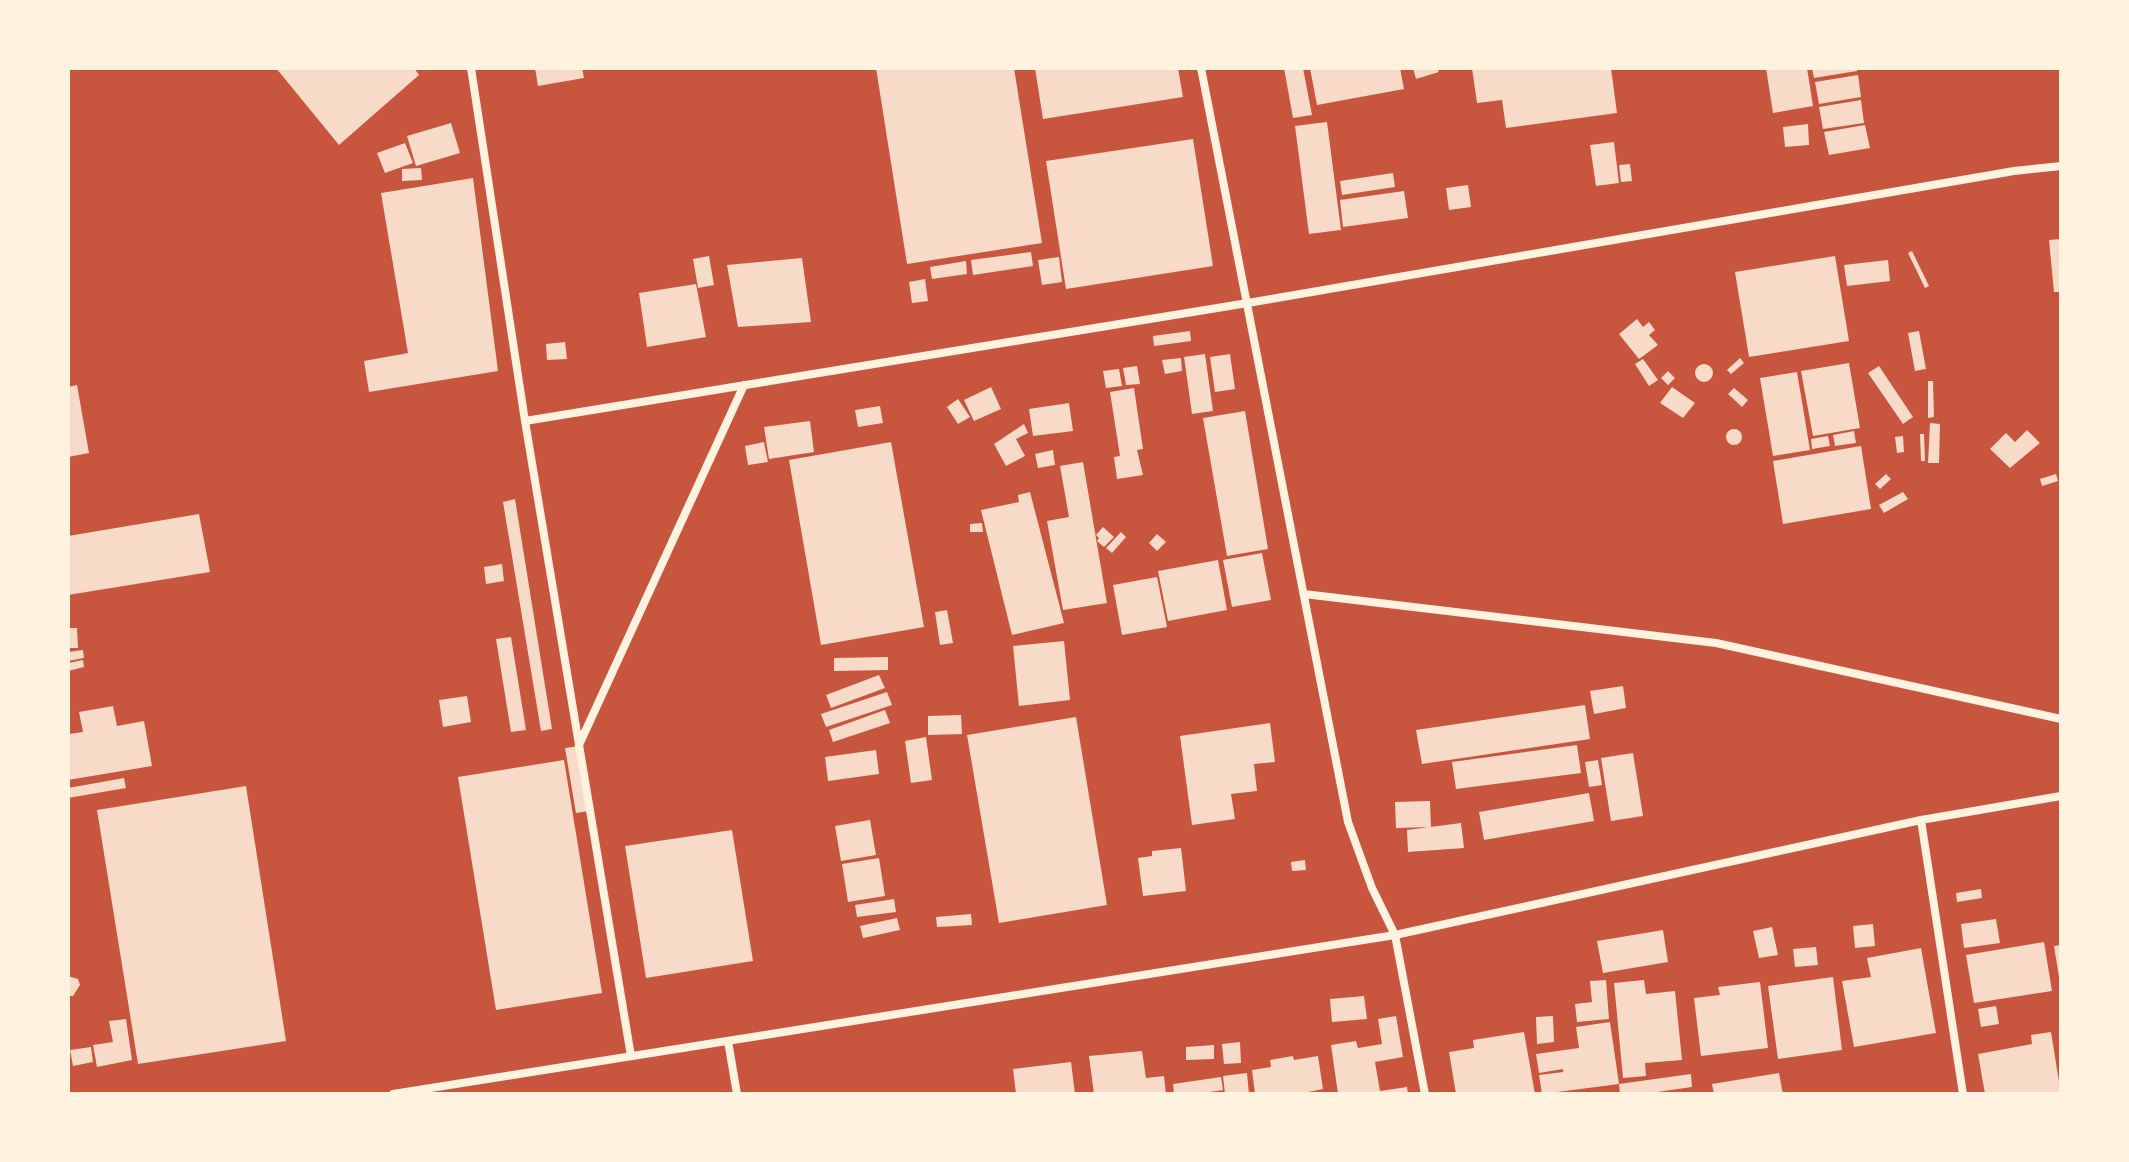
<!DOCTYPE html>
<style>
body{margin:0}
#map{position:relative;width:2129px;height:1162px;overflow:hidden;background:#c8553d;font-family:Mulish,sans-serif}
canvas{display:block}
.frame{position:absolute;inset:0;border:70px solid #fff3e0;pointer-events:none}
</style>
<div id="map">
<canvas width="2129" height="1162"></canvas>
<div class="frame"></div>
</div>
<script>
const g = document.querySelector('canvas').getContext('2d');
g.lineJoin = 'round';
function fill(path, color) {
  g.fillStyle = color;
  g.fill(path, 'evenodd');
}
function strokePath(path, color, width, dash) {
  g.strokeStyle = color;
  g.lineWidth = width;
  g.lineCap = dash ? 'butt' : 'round';
  g.setLineDash(dash || []);
  g.stroke(path);
}
fill(new Path2D(`
 M 276,68 L 414,68 L 419,75 L 339,145 Z
 M 535,68 L 582,68 L 584,78 L 538,86 Z
 M 876,68 L 1014,68 L 1042,243 L 907,264 Z
 M 1035,68 L 1178,68 L 1183,97 L 1043,119 Z
 M 1284,68 L 1303,68 L 1312,115 L 1293,118 Z
 M 1310,68 L 1400,68 L 1404,89 L 1317,105 Z
 M 1413,68 L 1437,68 L 1439,72 L 1416,79 Z
 M 1472,68 L 1611,68 L 1617,113 L 1506,128 L 1502,100 L 1477,103 Z
 M 1766,68 L 1807,68 L 1813,106 L 1773,113 Z
 M 1812,68 L 1857,68 L 1857,71 L 1814,78 Z
 M 1858,75 L 1861,97 L 1819,104 L 1815,82 Z
 M 1861,100 L 1864,123 L 1823,129 L 1819,107 Z
 M 1327,122 L 1341,230 L 1309,234 L 1295,126 Z
 M 451,123 L 460,153 L 416,166 L 407,136 Z
 M 1808,124 L 1809,145 L 1785,147 L 1783,127 Z
 M 1865,125 L 1870,148 L 1829,155 L 1824,132 Z
 M 1193,139 L 1213,266 L 1066,289 L 1046,161 Z
 M 1614,142 L 1619,183 L 1596,186 L 1590,145 Z
 M 405,143 L 413,163 L 385,173 L 377,153 Z
 M 1630,164 L 1632,181 L 1621,182 L 1619,165 Z
 M 421,168 L 422,180 L 402,181 L 402,169 Z
 M 1393,173 L 1395,187 L 1342,195 L 1340,181 Z
 M 473,178 L 498,371 L 369,392 L 364,361 L 408,353 L 381,193 Z
 M 1468,185 L 1471,207 L 1449,210 L 1446,188 Z
 M 1404,191 L 1408,218 L 1343,227 L 1340,200 Z
 M 2061,239 L 2061,292 L 2054,292 L 2049,240 Z
 M 1912,251 L 1929,286 L 1925,288 L 1908,253 Z
 M 1031,252 L 1033,266 L 973,275 L 971,260 Z
 M 709,256 L 714,285 L 698,288 L 693,259 Z
 M 1835,256 L 1849,341 L 1749,357 L 1735,272 Z
 M 1059,257 L 1062,282 L 1042,285 L 1038,260 Z
 M 802,258 L 811,322 L 738,327 L 727,265 Z
 M 1888,260 L 1890,281 L 1847,286 L 1844,265 Z
 M 966,261 L 967,274 L 932,279 L 930,267 Z
 M 925,279 L 928,301 L 912,303 L 909,282 Z
 M 696,284 L 706,337 L 647,347 L 639,293 Z
 M 1637,319 L 1643,327 L 1649,322 L 1655,330 L 1649,335 L 1658,345 L 1639,359 L 1619,334 Z
 M 1190,331 L 1191,341 L 1154,346 L 1153,336 Z
 M 1919,331 L 1926,369 L 1915,371 L 1908,333 Z
 M 565,342 L 567,359 L 547,360 L 546,344 Z
 M 1205,354 L 1213,411 L 1192,414 L 1184,357 Z
 M 1230,354 L 1235,389 L 1215,392 L 1210,357 Z
 M 1181,358 L 1182,371 L 1165,374 L 1162,360 Z
 M 1740,358 L 1744,363 L 1731,374 L 1727,370 Z
 M 1643,359 L 1658,380 L 1649,386 L 1635,364 Z
 M 1849,363 L 1860,428 L 1813,436 L 1801,371 Z
 M1695 373a9 9 0 1 1 18 0a9 9 0 1 1-18 0Z
 M 1137,366 L 1140,384 L 1126,385 L 1123,368 Z
 M 1879,366 L 1913,417 L 1903,424 L 1868,373 Z
 M 1119,369 L 1122,386 L 1106,388 L 1103,371 Z
 M 1668,371 L 1675,378 L 1668,385 L 1661,378 Z
 M 1797,372 L 1810,450 L 1773,456 L 1760,378 Z
 M 1928,381 L 1933,381 L 1934,417 L 1928,418 Z
 M 77,385 L 89,453 L 68,457 L 68,387 Z
 M 991,387 L 1001,409 L 974,421 L 964,400 Z
 M 1672,387 L 1695,403 L 1683,418 L 1660,403 Z
 M 1134,388 L 1143,449 L 1137,450 L 1143,475 L 1117,479 L 1114,457 L 1120,456 L 1110,392 Z
 M 1734,388 L 1748,400 L 1742,407 L 1728,394 Z
 M 958,399 L 970,417 L 958,424 L 947,407 Z
 M 1069,403 L 1073,431 L 1033,436 L 1029,409 Z
 M 880,406 L 883,423 L 858,427 L 855,410 Z
 M 1245,411 L 1268,549 L 1227,556 L 1203,418 Z
 M 810,421 L 814,452 L 769,459 L 764,427 Z
 M 1930,423 L 1940,424 L 1939,463 L 1928,463 Z
 M 1024,424 L 1028,433 L 1016,439 L 1025,456 L 1006,466 L 994,444 Z
 M1726 437a8 8 0 1 1 16 0a8 8 0 1 1-16 0Z
 M 2027,430 L 2040,443 L 2010,468 L 1990,449 L 2006,433 L 2015,442 Z
 M 1854,431 L 1856,443 L 1835,446 L 1833,435 Z
 M 1920,434 L 1924,434 L 1925,461 L 1921,461 Z
 M 1828,436 L 1830,446 L 1812,449 L 1811,439 Z
 M 1903,436 L 1904,452 L 1897,453 L 1895,437 Z
 M 764,442 L 768,462 L 748,465 L 745,446 Z
 M 891,442 L 924,627 L 821,645 L 789,460 Z
 M 1861,446 L 1871,509 L 1783,524 L 1773,461 Z
 M 1053,450 L 1055,465 L 1038,468 L 1035,454 Z
 M 1083,462 L 1107,603 L 1063,610 L 1047,521 L 1069,517 L 1060,466 Z
 M 1886,474 L 1891,479 L 1880,489 L 1875,484 Z
 M 2056,474 L 2058,481 L 2042,486 L 2040,479 Z
 M 1030,492 L 1064,623 L 1012,635 L 981,510 L 1019,502 L 1018,495 Z
 M 1903,492 L 1908,499 L 1884,513 L 1879,505 Z
 M 515,499 L 552,729 L 541,731 L 503,502 Z
 M 199,514 L 210,572 L 68,595 L 68,536 Z
 M 982,523 L 983,532 L 970,532 L 970,524 Z
 M 1103,527 L 1114,537 L 1104,547 L 1097,541 L 1099,538 L 1096,535 Z
 M 1121,532 L 1126,537 L 1112,553 L 1106,548 Z
 M 1157,534 L 1166,542 L 1157,551 L 1149,543 Z
 M 1262,553 L 1271,600 L 1232,607 L 1223,560 Z
 M 1218,560 L 1227,610 L 1168,621 L 1158,571 Z
 M 502,564 L 504,581 L 486,584 L 484,567 Z
 M 1157,577 L 1167,627 L 1122,635 L 1113,585 Z
 M 947,610 L 953,643 L 940,645 L 935,612 Z
 M 68,628 L 77,628 L 78,648 L 68,648 Z
 M 511,637 L 526,730 L 511,732 L 496,639 Z
 M 1064,641 L 1070,700 L 1019,706 L 1013,646 Z
 M 83,650 L 84,658 L 68,661 L 68,652 Z
 M 888,657 L 888,670 L 834,671 L 834,658 Z
 M 83,660 L 84,667 L 68,671 L 68,663 Z
 M 879,675 L 885,688 L 831,708 L 826,695 Z
 M 1623,686 L 1626,708 L 1594,714 L 1590,691 Z
 M 887,692 L 892,705 L 826,727 L 821,714 Z
 M 467,696 L 471,722 L 443,727 L 439,700 Z
 M 1585,705 L 1590,739 L 1422,764 L 1416,730 Z
 M 113,706 L 117,726 L 144,721 L 152,766 L 68,780 L 68,734 L 83,732 L 79,712 Z
 M 885,710 L 890,723 L 833,742 L 829,730 Z
 M 961,715 L 962,734 L 928,735 L 928,716 Z
 M 1076,717 L 1107,905 L 999,923 L 967,735 Z
 M 1270,723 L 1275,762 L 1254,764 L 1257,791 L 1231,794 L 1235,819 L 1192,825 L 1180,736 Z
 M 926,737 L 932,780 L 911,783 L 905,741 Z
 M 1577,745 L 1581,773 L 1456,789 L 1452,762 Z
 M 579,746 L 589,811 L 576,813 L 565,748 Z
 M 876,750 L 879,774 L 828,781 L 825,757 Z
 M 1633,753 L 1643,816 L 1611,821 L 1601,758 Z
 M 564,760 L 602,993 L 496,1010 L 458,777 Z
 M 1598,760 L 1602,785 L 1589,787 L 1585,762 Z
 M 124,778 L 126,788 L 68,798 L 68,788 Z
 M 246,786 L 286,1041 L 138,1064 L 97,810 Z
 M 1589,793 L 1594,821 L 1484,840 L 1479,812 Z
 M 1430,801 L 1431,827 L 1396,828 L 1395,802 Z
 M 870,820 L 876,855 L 841,861 L 835,826 Z
 M 1461,823 L 1464,848 L 1408,852 L 1407,830 Z
 M 732,830 L 753,961 L 646,978 L 625,846 Z
 M 1181,848 L 1186,891 L 1143,896 L 1138,858 L 1152,856 L 1152,851 Z
 M 879,858 L 885,896 L 848,902 L 842,864 Z
 M 1305,860 L 1306,870 L 1292,871 L 1291,862 Z
 M 1981,889 L 1982,898 L 1957,902 L 1956,893 Z
 M 894,899 L 896,912 L 857,917 L 855,905 Z
 M 971,914 L 972,925 L 937,927 L 936,917 Z
 M 897,918 L 900,930 L 863,938 L 860,926 Z
 M 1996,919 L 2000,943 L 1964,948 L 1961,924 Z
 M 1873,924 L 1875,946 L 1855,948 L 1853,926 Z
 M 1772,927 L 1778,955 L 1759,958 L 1753,931 Z
 M 1663,930 L 1668,962 L 1603,973 L 1597,941 Z
 M 2044,942 L 2052,991 L 1974,1003 L 1966,955 Z
 M 2061,945 L 2061,977 L 2059,977 L 2054,946 Z
 M 1816,947 L 1818,965 L 1795,967 L 1793,949 Z
 M 1921,948 L 1936,1033 L 1854,1047 L 1842,981 L 1871,977 L 1867,958 Z
 M 68,976 L 78,979 L 80,985 L 73,996 L 68,996 Z
 M 1833,977 L 1842,1050 L 1778,1059 L 1768,986 Z
 M 1606,980 L 1609,1019 L 1577,1022 L 1575,1004 L 1592,1002 L 1590,981 Z
 M 1644,980 L 1646,994 L 1675,991 L 1682,1060 L 1645,1063 L 1646,1076 L 1623,1078 L 1614,983 Z
 M 1760,982 L 1768,1048 L 1701,1056 L 1694,998 L 1720,995 L 1718,987 Z
 M 1364,996 L 1367,1019 L 1332,1022 L 1330,999 Z
 M 1996,1006 L 1999,1024 L 1981,1027 L 1978,1009 Z
 M 1396,1016 L 1403,1057 L 1375,1062 L 1380,1091 L 1407,1087 L 1408,1094 L 1338,1094 L 1331,1045 L 1356,1041 L 1358,1048 L 1382,1044 L 1378,1019 Z
 M 1553,1016 L 1554,1042 L 1537,1044 L 1536,1017 Z
 M 126,1019 L 132,1060 L 97,1067 L 93,1045 L 113,1042 L 109,1021 Z
 M 1610,1022 L 1619,1084 L 1542,1094 L 1539,1075 L 1563,1072 L 1563,1069 L 1539,1073 L 1536,1054 L 1579,1048 L 1576,1027 Z
 M 1524,1032 L 1535,1094 L 1456,1094 L 1449,1052 L 1474,1048 L 1473,1040 Z
 M 2051,1032 L 2061,1094 L 1985,1094 L 1978,1054 L 2032,1044 L 2031,1035 Z
 M 1240,1042 L 1241,1063 L 1224,1064 L 1222,1044 Z
 M 1214,1045 L 1214,1059 L 1186,1060 L 1186,1047 Z
 M 91,1047 L 93,1062 L 73,1066 L 70,1050 Z
 M 1142,1051 L 1146,1078 L 1164,1076 L 1166,1094 L 1094,1094 L 1089,1056 Z
 M 1293,1056 L 1294,1060 L 1318,1056 L 1323,1089 L 1299,1094 L 1255,1094 L 1252,1070 L 1271,1067 L 1270,1060 Z
 M 1071,1062 L 1075,1094 L 1016,1094 L 1013,1069 Z
 M 1247,1073 L 1249,1094 L 1225,1094 L 1223,1076 Z
 M 1779,1073 L 1783,1094 L 1714,1094 L 1712,1084 Z
 M 1691,1074 L 1692,1087 L 1643,1094 L 1620,1094 L 1619,1084 Z
 M 1221,1077 L 1223,1090 L 1197,1094 L 1174,1094 L 1173,1084 Z`), '#f7dbc8');
strokePath(new Path2D(`
 M 471,68 L 525,421 L 631,1056
 M 1201,68 L 1348,822 L 1372,888 L 1395,935 L 1425,1094
 M 525,421 L 1248,303 L 2014,171 L 2061,166
 M 1304,594 L 1716,643 L 2061,719
 M 579,745 L 744,385
 M 1921,820 L 1963,1094
 M 728,1041 L 737,1094
 M 393,1094 L 1395,935 L 1921,820 L 2061,796`), '#fff3e0', 8);
</script>
